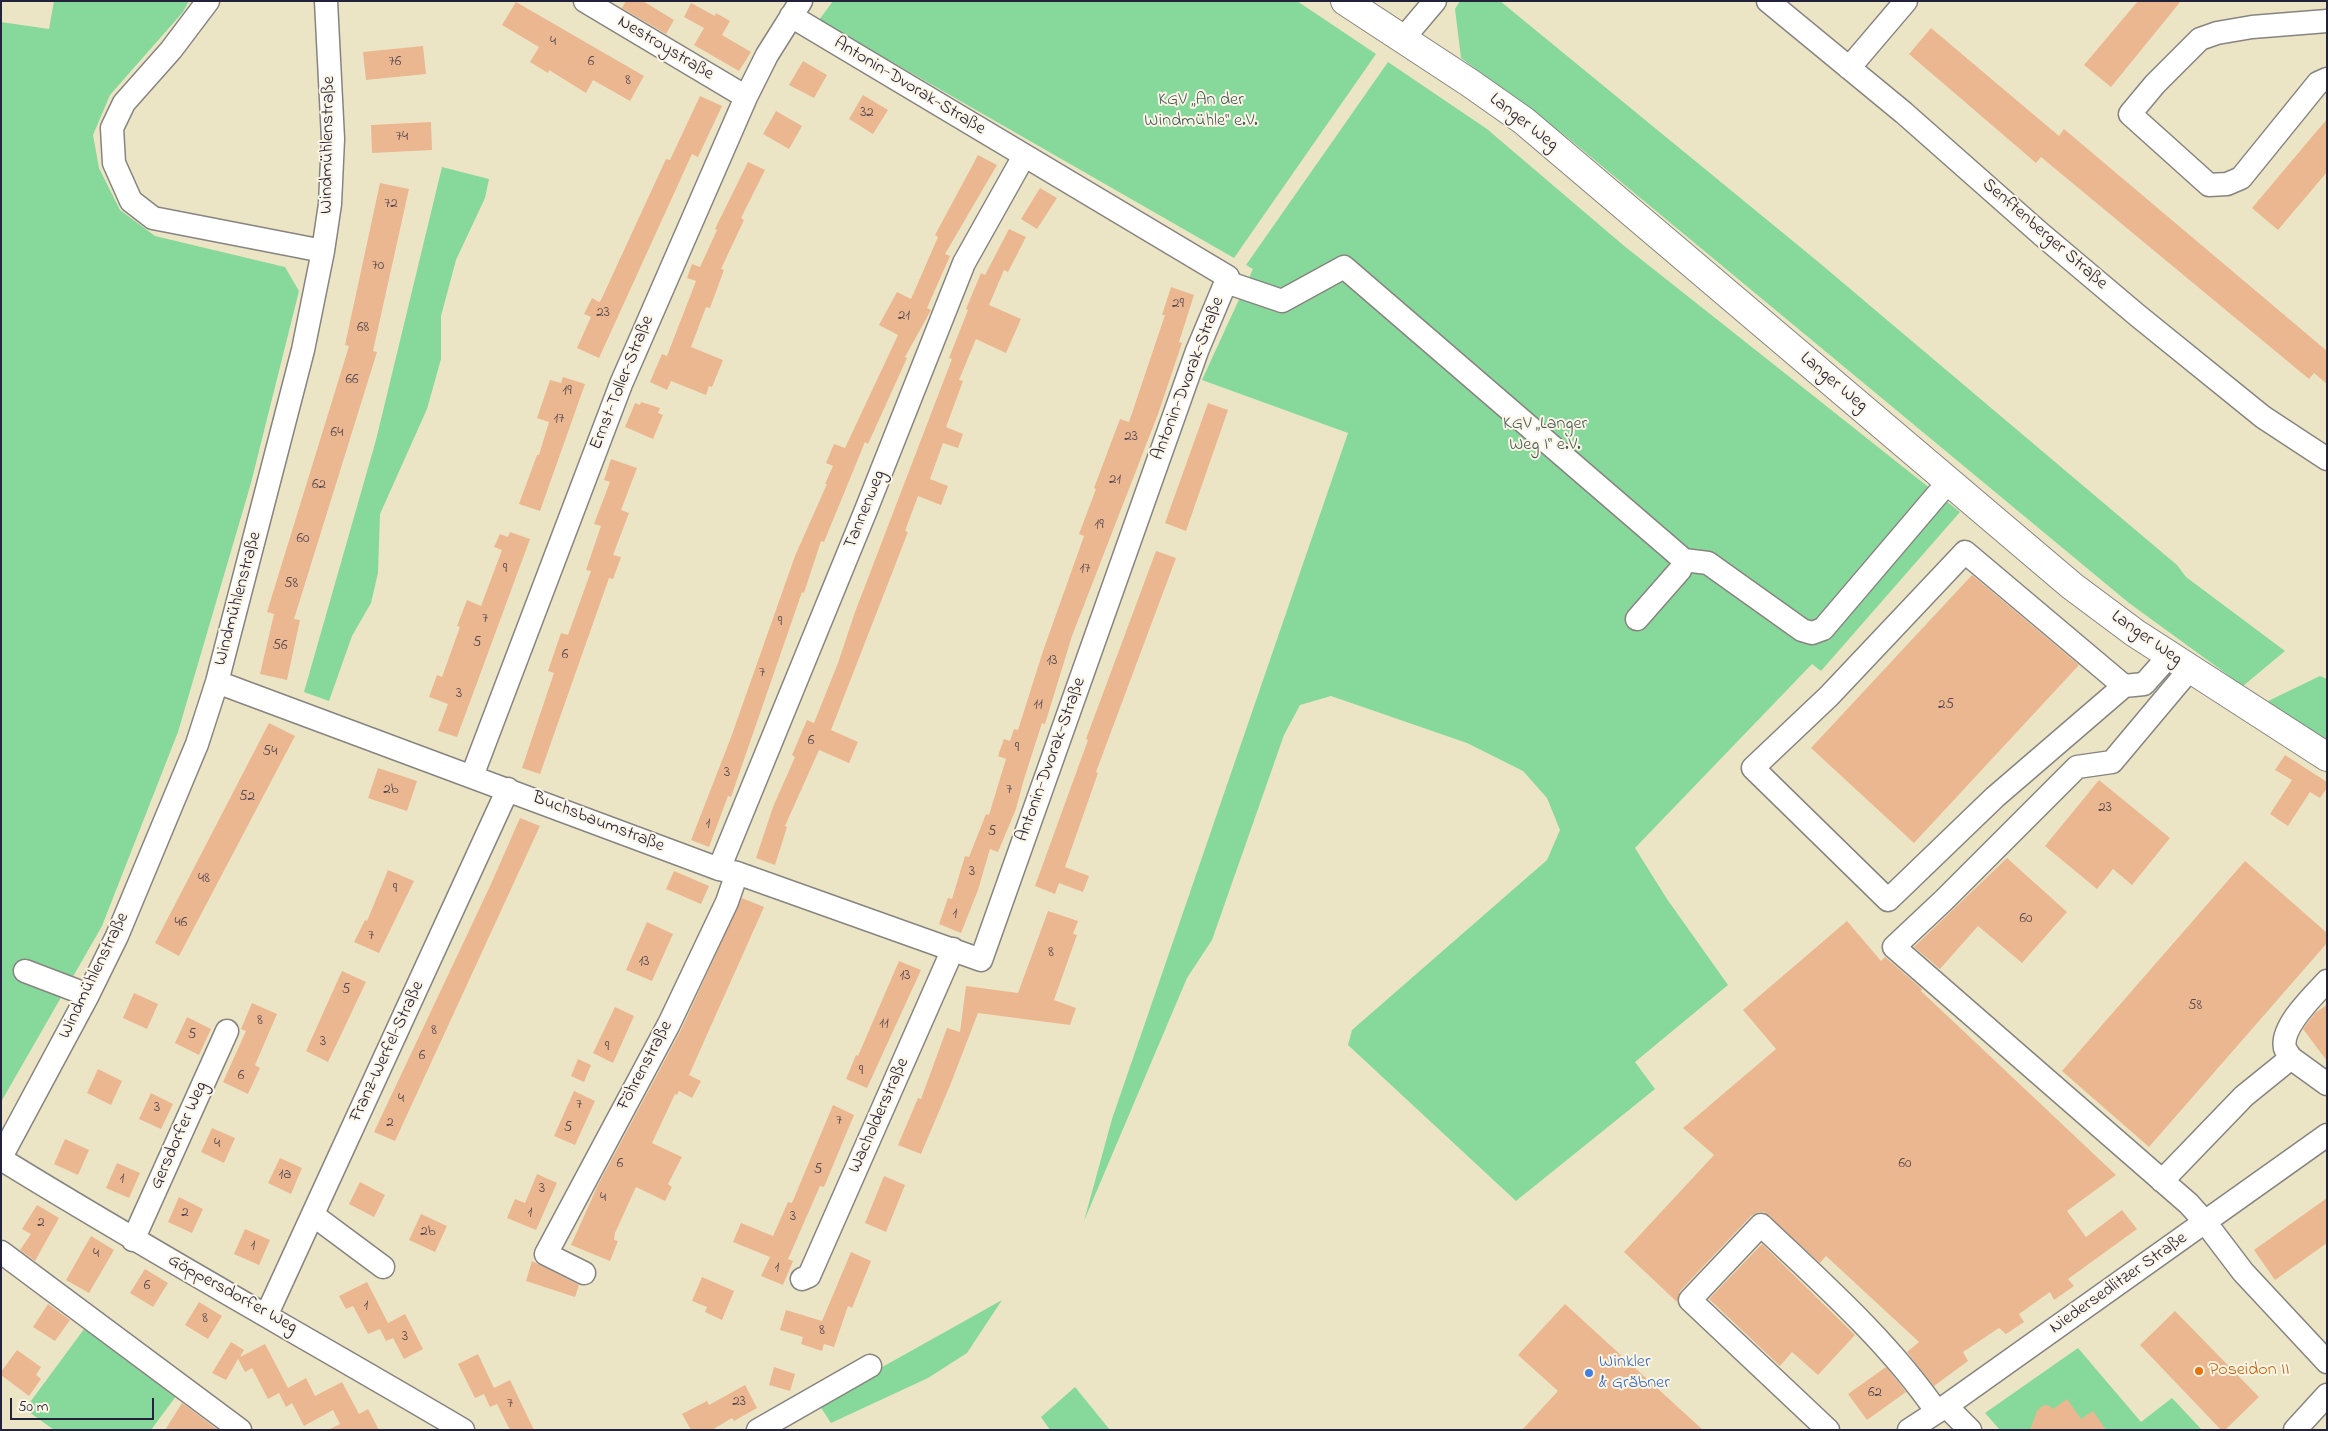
<!DOCTYPE html>
<meta charset="utf-8">
<style>
body{margin:0}
#map{position:relative;width:2328px;height:1431px;overflow:hidden;background:#ece5c5;font-family:"Indie Flower",sans-serif}
canvas{display:block}
.frame{position:absolute;inset:0;border:2px solid #22223b;pointer-events:none}
.scale{position:absolute;left:10px;top:1398px;width:144px;height:22px;box-sizing:border-box;border:2px solid #22223b;border-top:0;padding-left:6px;font-size:15px;line-height:18px;white-space:nowrap;color:#22223b;-webkit-text-stroke:4px #fcf5e5;paint-order:stroke}
</style>
<div id="map">
<canvas width="2328" height="1431"></canvas>
<div class="frame"></div>
<div class="scale">50 m</div>
</div>
<script>
const g = document.querySelector('canvas').getContext('2d');
g.lineJoin = 'round';
function fill(path, color) {
  g.fillStyle = color;
  g.fill(path, 'evenodd');
}
function strokePath(path, color, width, dash) {
  g.strokeStyle = color;
  g.lineWidth = width;
  g.lineCap = dash ? 'butt' : 'round';
  g.setLineDash(dash || []);
  g.stroke(path);
}
function label(font, color, halo, rows, align = 'center') {
  g.font = font + ' "Indie Flower",sans-serif';
  g.lineWidth = 4;
  g.setLineDash([]);
  g.textBaseline = 'middle';
  g.strokeStyle = halo;
  g.fillStyle = color;
  for (const [text, x, y, turn = 0] of rows) {
    g.save();
    g.translate(x, y);
    g.rotate((+turn || 0) * Math.PI / 180);
    g.textAlign = isNaN(turn) ? turn : align;
    if (halo) g.strokeText(text, 0, 0);
    g.fillText(text, 0, 0);
    g.restore();
  }
}
fill(new Path2D(`
 M 54,1 L 189,1 L 183,12 L 110,95 L 93,135 L 99,168 L 120,210 L 155,236 L 285,267 L 299,291 L 251,483 L 178,732 L 102,926 L 1,1102 L 1,22 L 49,29 Z
 M 833,1 L 1297,1 L 1376,54 L 1234,258 L 819,20 Z
 M 1460,1 L 1500,1 L 1816,260 L 2177,565 L 2186,577 L 2285,651 L 2243,686 L 2129,603 L 1568,138 L 1461,58 L 1455,9 Z
 M 1388,62 L 1487,129 L 1623,245 L 1960,512 L 1821,671 L 1812,664 L 1635,848 L 1667,899 L 1728,985 L 1635,1062 L 1655,1089 L 1516,1201 L 1348,1045 L 1352,1030 L 1547,860 L 1560,830 L 1547,798 L 1523,771 L 1467,743 L 1331,696 L 1300,705 L 1284,735 L 1212,940 L 1187,978 L 1084,1221 L 1112,1119 L 1348,433 L 1202,380 L 1253,269 L 1246,265 Z
 M 442,167 L 489,179 L 485,198 L 456,260 L 441,316 L 441,359 L 427,409 L 380,514 L 378,573 L 371,603 L 352,636 L 329,701 L 304,692 L 376,440 Z
 M 2320,676 L 2327,679 L 2327,742 L 2266,702 Z
 M 1002,1300 L 967,1353 L 928,1378 L 831,1423 L 818,1403 Z
 M 87,1325 L 179,1392 L 151,1430 L 54,1430 L 25,1409 Z
 M 2078,1348 L 2141,1422 L 2172,1398 L 2202,1430 L 2000,1430 L 1985,1413 Z
 M 1075,1387 L 1110,1430 L 1050,1430 L 1041,1417 Z`), '#86d99b');
fill(new Path2D(`
 M 626,1 L 643,1 L 674,20 L 666,34 L 622,8 Z
 M 2138,1 L 2181,1 L 2111,87 L 2084,65 Z
 M 516,2 L 644,76 L 630,101 L 593,80 L 586,93 L 549,70 L 548,73 L 530,62 L 539,47 L 502,25 Z
 M 691,3 L 715,16 L 716,13 L 730,21 L 722,35 L 751,52 L 739,71 L 694,45 L 704,28 L 684,17 Z
 M 1931,28 L 2059,136 L 2064,129 L 2327,351 L 2327,384 L 2314,373 L 2309,379 L 2041,157 L 2036,163 L 1909,54 Z
 M 423,46 L 426,74 L 366,80 L 363,52 Z
 M 803,61 L 827,75 L 814,98 L 789,85 Z
 M 863,95 L 888,110 L 873,134 L 849,119 Z
 M 700,96 L 722,106 L 698,157 L 692,154 L 599,358 L 577,348 L 591,317 L 584,314 L 592,298 L 599,302 L 601,300 L 666,159 L 670,160 Z
 M 776,111 L 802,126 L 789,149 L 763,134 Z
 M 2327,119 L 2327,172 L 2278,230 L 2252,208 Z
 M 431,122 L 432,150 L 372,153 L 371,125 Z
 M 978,155 L 997,165 L 945,254 L 950,256 L 927,308 L 931,310 L 905,357 L 907,358 L 868,444 L 865,442 L 824,542 L 821,541 L 804,593 L 802,592 L 731,797 L 728,796 L 709,847 L 691,840 L 730,740 L 795,556 L 827,484 L 825,484 L 833,466 L 826,463 L 834,444 L 845,448 L 898,335 L 879,325 L 897,292 L 911,299 L 938,237 L 935,235 Z
 M 748,162 L 765,170 L 741,218 L 744,220 L 721,269 L 724,270 L 710,308 L 706,307 L 691,347 L 723,360 L 712,387 L 709,386 L 706,395 L 671,381 L 667,390 L 650,382 L 662,354 L 667,356 L 696,281 L 687,278 L 692,264 L 700,267 L 717,230 L 715,229 Z
 M 380,183 L 409,189 L 373,351 L 377,352 L 294,619 L 300,620 L 287,680 L 260,674 L 274,614 L 267,612 L 349,346 L 345,345 Z
 M 1040,188 L 1057,198 L 1037,229 L 1021,219 Z
 M 1009,229 L 1026,237 L 1008,272 L 1004,270 L 989,305 L 1021,319 L 1006,353 L 976,339 L 959,380 L 963,381 L 946,427 L 963,434 L 958,448 L 943,443 L 930,479 L 948,486 L 941,505 L 918,496 L 905,531 L 908,532 L 831,730 L 858,742 L 849,763 L 819,750 L 785,826 L 787,827 L 775,865 L 756,858 L 773,807 L 795,757 L 792,755 L 807,720 L 814,723 L 838,663 L 855,612 L 952,359 L 949,358 L 968,310 L 966,309 L 981,273 L 985,275 Z
 M 1171,287 L 1194,295 L 1179,342 L 1182,343 L 1158,414 L 1072,636 L 1045,724 L 1042,723 L 1024,779 L 1016,809 L 998,852 L 990,849 L 978,890 L 961,933 L 939,924 L 948,898 L 952,899 L 965,856 L 969,857 L 986,814 L 989,815 L 1006,759 L 998,756 L 1004,739 L 1010,741 L 1014,729 L 1018,730 L 1043,651 L 1084,536 L 1079,534 L 1096,489 L 1094,488 L 1120,419 L 1129,422 L 1165,315 L 1162,315 Z
 M 563,377 L 585,384 L 540,511 L 519,504 L 537,455 L 539,455 L 549,422 L 537,418 L 550,380 L 561,383 Z
 M 641,402 L 660,408 L 658,413 L 663,415 L 653,439 L 625,427 L 635,403 L 640,405 Z
 M 1208,403 L 1228,410 L 1186,531 L 1165,523 Z
 M 611,459 L 637,468 L 621,510 L 629,513 L 613,555 L 621,557 L 613,579 L 609,578 L 540,774 L 522,768 L 554,673 L 548,671 L 561,633 L 568,635 L 591,571 L 586,570 L 601,526 L 594,524 L 610,482 L 604,480 Z
 M 510,532 L 530,539 L 457,737 L 438,731 L 448,704 L 429,697 L 437,675 L 442,677 L 460,627 L 457,626 L 467,600 L 481,606 L 502,550 L 494,547 L 500,534 L 508,537 Z
 M 1156,551 L 1176,558 L 1096,772 L 1098,773 L 1065,867 L 1089,876 L 1083,892 L 1059,883 L 1055,894 L 1035,886 L 1088,740 L 1086,739 Z
 M 1972,575 L 2079,665 L 1914,843 L 1811,748 Z
 M 269,723 L 295,736 L 179,956 L 155,943 Z
 M 2285,755 L 2327,782 L 2327,788 L 2320,798 L 2310,792 L 2288,826 L 2270,814 L 2292,780 L 2275,770 Z
 M 378,768 L 417,781 L 407,811 L 368,798 Z
 M 2099,780 L 2170,838 L 2132,885 L 2113,869 L 2097,889 L 2045,846 Z
 M 520,818 L 540,826 L 395,1141 L 374,1132 L 491,884 Z
 M 2007,858 L 2067,912 L 2022,963 L 1978,926 L 1940,969 L 1914,947 Z
 M 2245,861 L 2327,933 L 2327,943 L 2149,1147 L 2062,1071 Z
 M 388,870 L 414,881 L 379,953 L 354,942 L 365,920 L 367,921 Z
 M 674,871 L 709,886 L 701,904 L 666,889 Z
 M 742,898 L 764,907 L 689,1075 L 701,1081 L 692,1098 L 679,1091 L 677,1095 L 675,1094 L 652,1143 L 682,1157 L 668,1184 L 672,1187 L 665,1201 L 636,1187 L 615,1233 L 614,1240 L 618,1241 L 610,1261 L 571,1245 L 598,1185 L 681,1030 Z
 M 1048,911 L 1078,921 L 1073,934 L 1077,935 L 1054,1000 L 1076,1008 L 1070,1025 L 978,1013 L 951,1083 L 921,1154 L 898,1145 L 918,1098 L 921,1099 L 947,1028 L 960,1032 L 966,986 L 1018,993 Z
 M 1847,921 L 1881,961 L 1885,957 L 1922,989 L 1921,991 L 2116,1175 L 2067,1211 L 2086,1237 L 2122,1210 L 2137,1229 L 2068,1279 L 2074,1286 L 2054,1300 L 2050,1292 L 2019,1314 L 2024,1322 L 2006,1334 L 1999,1328 L 1963,1352 L 1968,1361 L 1934,1386 L 1907,1352 L 1919,1342 L 1826,1256 L 1820,1263 L 1764,1212 L 1758,1212 L 1751,1216 L 1680,1291 L 1677,1302 L 1624,1252 L 1714,1155 L 1683,1128 L 1776,1049 L 1743,1010 Z
 M 647,922 L 673,934 L 652,981 L 626,970 Z
 M 899,961 L 921,970 L 867,1088 L 846,1079 L 856,1055 L 858,1056 Z
 M 342,971 L 366,982 L 328,1062 L 306,1051 Z
 M 134,993 L 158,1004 L 147,1029 L 123,1018 Z
 M 252,1003 L 277,1014 L 255,1065 L 260,1068 L 248,1094 L 223,1082 L 246,1031 L 241,1029 Z
 M 2327,1005 L 2327,1061 L 2303,1029 L 2315,1013 Z
 M 615,1007 L 634,1016 L 613,1063 L 593,1053 Z
 M 187,1017 L 211,1029 L 199,1055 L 175,1043 Z
 M 578,1059 L 591,1065 L 584,1082 L 571,1076 Z
 M 98,1069 L 122,1081 L 111,1105 L 87,1093 Z
 M 574,1091 L 595,1101 L 575,1145 L 554,1136 Z
 M 151,1093 L 173,1104 L 161,1129 L 139,1119 Z
 M 833,1105 L 854,1115 L 824,1187 L 820,1186 L 788,1259 L 793,1261 L 783,1285 L 761,1276 L 770,1257 L 733,1242 L 741,1223 L 773,1236 L 788,1202 L 792,1203 Z
 M 212,1128 L 235,1138 L 224,1163 L 201,1152 Z
 M 65,1139 L 89,1150 L 78,1175 L 54,1164 Z
 M 280,1158 L 302,1168 L 291,1194 L 268,1183 Z
 M 117,1163 L 140,1173 L 129,1198 L 106,1188 Z
 M 537,1174 L 557,1183 L 536,1230 L 507,1218 L 515,1199 L 525,1203 Z
 M 884,1176 L 905,1185 L 886,1232 L 865,1223 Z
 M 360,1182 L 385,1195 L 374,1217 L 349,1204 Z
 M 179,1197 L 203,1209 L 192,1233 L 168,1222 Z
 M 2327,1198 L 2327,1243 L 2275,1280 L 2254,1250 Z
 M 37,1205 L 59,1218 L 35,1261 L 20,1250 L 31,1234 L 22,1229 Z
 M 421,1214 L 447,1226 L 435,1252 L 409,1240 Z
 M 245,1229 L 270,1240 L 259,1265 L 234,1254 Z
 M 91,1236 L 114,1250 L 89,1293 L 66,1280 Z
 M 1762,1244 L 1855,1335 L 1818,1375 L 1792,1352 L 1780,1366 L 1709,1299 Z
 M 851,1252 L 871,1261 L 852,1308 L 848,1306 L 834,1347 L 824,1344 L 822,1351 L 801,1344 L 803,1337 L 780,1330 L 786,1310 L 822,1321 Z
 M 532,1261 L 579,1285 L 575,1297 L 526,1281 Z
 M 145,1269 L 168,1283 L 153,1307 L 130,1293 Z
 M 702,1277 L 734,1291 L 722,1320 L 705,1312 L 707,1307 L 692,1301 Z
 M 367,1282 L 388,1323 L 405,1314 L 423,1349 L 404,1359 L 393,1338 L 386,1341 L 380,1329 L 368,1334 L 353,1306 L 346,1309 L 339,1296 Z
 M 199,1302 L 222,1316 L 208,1339 L 185,1325 Z
 M 48,1304 L 70,1320 L 55,1341 L 33,1327 Z
 M 1565,1304 L 1703,1430 L 1522,1430 L 1558,1391 L 1518,1355 Z
 M 2175,1311 L 2259,1397 L 2225,1430 L 2221,1430 L 2140,1345 Z
 M 231,1342 L 244,1350 L 240,1357 L 265,1344 L 288,1388 L 306,1378 L 315,1396 L 342,1382 L 359,1414 L 368,1409 L 379,1430 L 328,1430 L 340,1424 L 333,1410 L 304,1426 L 292,1403 L 286,1407 L 279,1393 L 268,1399 L 252,1368 L 245,1372 L 238,1359 L 226,1380 L 212,1373 Z
 M 17,1350 L 41,1367 L 36,1375 L 41,1379 L 29,1396 L 1,1375 L 1,1372 Z
 M 478,1354 L 494,1388 L 510,1380 L 534,1430 L 510,1430 L 497,1404 L 490,1407 L 484,1394 L 475,1398 L 458,1364 Z
 M 774,1367 L 795,1374 L 790,1391 L 769,1385 Z
 M 1886,1367 L 1906,1392 L 1867,1420 L 1848,1394 Z
 M 745,1385 L 757,1408 L 734,1421 L 732,1418 L 712,1430 L 691,1430 L 682,1414 L 707,1401 L 709,1405 Z
 M 2067,1399 L 2081,1419 L 2093,1411 L 2106,1430 L 2030,1430 L 2037,1411 L 2042,1406 L 2048,1405 L 2053,1409 Z
 M 182,1403 L 218,1430 L 165,1430 Z`), '#ebb791');
const minor = new Path2D(`
 M 208,1 L 171,50 L 124,103 L 112,128 L 114,163 L 131,201 L 153,218 L 323,251
 M 585,1 L 746,97
 M 1768,1 L 1904,113 L 2041,234 L 2137,315 L 2263,417 L 2327,459
 M 2327,21 L 2252,27 L 2217,33 L 2200,39 L 2155,84 L 2130,114 L 2209,185 L 2227,184 L 2241,178 L 2318,83 L 2327,79
 M 1402,40 L 1435,1
 M 1849,68 L 1906,1
 M 1226,282 L 1282,301 L 1344,267 L 1684,560 L 1680,570 L 1637,619
 M 1684,560 L 1708,563 L 1802,630 L 1812,633 L 1823,629 L 1949,481
 M 2190,669 L 2112,762 L 2077,767 L 1944,900 L 1894,947 L 2189,1204 L 2205,1222 L 2243,1272 L 2327,1362
 M 217,682 L 719,869 L 737,873 L 981,960 L 1197,351 L 1228,277 L 791,16
 M 2124,686 L 1965,552 L 1829,696 L 1753,768 L 1888,900 L 1995,797 L 2124,686 L 2144,684 L 2169,656
 M 472,776 L 621,384 L 746,97 L 767,55 L 801,1
 M 719,869 L 866,510 L 964,263 L 1024,156
 M 25,971 L 88,995
 M 2291,1058 C 2289,1055 2286,1051 2285,1048 C 2280,1027 2314,995 2327,981
 M 1,1157 L 88,995 L 117,936 L 197,744 L 217,682 L 303,350 L 323,251 L 330,204 L 333,139 L 326,1
 M 1,1159 C 153,1253 309,1339 463,1430
 M 2162,1181 L 2244,1096 L 2291,1058 L 2327,1084
 M 313,1215 L 383,1267
 M 133,1240 L 227,1031
 M 1,1252 L 240,1430
 M 584,1273 L 546,1254 L 669,1024 L 727,902 L 737,873
 M 802,1279 L 809,1276 L 953,949
 M 267,1314 L 508,789
 M 1946,1406 L 1970,1430
 M 758,1430 L 870,1366
 M 1828,1430 L 1690,1300 L 1761,1225 C 1823,1284 1888,1341 1937,1412
 M 1909,1430 L 1946,1406 L 2327,1135
 M 2295,1430 L 2327,1395`);
const major = new Path2D(`
 M 1345,1 L 1470,83 L 1524,121 L 2072,586 L 2135,633 L 2327,757`);
strokePath(minor, '#878480', 25);
strokePath(major, '#878480', 30);
strokePath(minor, '#fff', 22);
strokePath(major, '#fff', 28);
for (const [x, y, r, color] of [
 [2199,1371,5,"#e8710a"],
 [1589,1373,5,"#3f7fe0"]
]) {
  const dot = new Path2D();
  dot.arc(x, y, r, 0, 2 * Math.PI);
  g.fillStyle = color;
  g.fill(dot);
  strokePath(dot, '#fcf5e5', 2);
}
label('15px', '#544750', null, [
 ["4",553,43],
 ["76",395,63],
 ["6",591,63],
 ["8",628,82],
 ["32",867,114],
 ["74",402,138],
 ["72",391,205],
 ["70",378,267],
 ["29",1178,305],
 ["23",603,314],
 ["21",904,317],
 ["68",363,329],
 ["66",352,381],
 ["19",567,392],
 ["17",559,420],
 ["64",337,434],
 ["23",1131,438],
 ["21",1115,481],
 ["62",319,486],
 ["19",1099,526],
 ["60",303,540],
 ["9",505,570],
 ["17",1085,570],
 ["58",291,585],
 ["7",485,620],
 ["9",780,623],
 ["5",477,644],
 ["56",280,647],
 ["6",565,656],
 ["13",1052,662],
 ["7",762,674],
 ["3",459,695],
 ["11",1038,706],
 ["25",1946,706],
 ["6",811,742],
 ["9",1017,749],
 ["54",270,753],
 ["3",727,774],
 ["2b",391,791],
 ["7",1009,791],
 ["52",247,798],
 ["23",2105,809],
 ["1",708,825],
 ["5",992,833],
 ["3",972,873],
 ["48",204,880],
 ["9",395,890],
 ["1",955,915],
 ["60",2026,920],
 ["46",181,924],
 ["7",371,937],
 ["8",1051,954],
 ["13",644,963],
 ["13",905,977],
 ["5",346,991],
 ["58",2195,1007],
 ["8",260,1022],
 ["11",884,1025],
 ["8",434,1032],
 ["5",192,1036],
 ["3",323,1043],
 ["9",607,1048],
 ["6",422,1057],
 ["9",861,1072],
 ["6",241,1077],
 ["4",401,1100],
 ["7",579,1106],
 ["3",157,1109],
 ["7",839,1122],
 ["2",390,1124],
 ["5",568,1129],
 ["4",217,1145],
 ["6",620,1165],
 ["60",1905,1165],
 ["5",818,1171],
 ["1a",285,1176],
 ["1",122,1180],
 ["3",542,1190],
 ["4",603,1199],
 ["2",185,1214],
 ["1",530,1214],
 ["3",793,1218],
 ["2",41,1224],
 ["2b",428,1233],
 ["1",253,1247],
 ["4",96,1255],
 ["1",777,1269],
 ["6",147,1287],
 ["1",366,1307],
 ["8",205,1320],
 ["8",822,1332],
 ["3",405,1338],
 ["62",1875,1394],
 ["23",739,1403],
 ["7",510,1405]
]);
label('18px', '#22223b', '#fcf5e5', [
 ["Nestroystraße",665,49,31],
 ["Antonin-Dvorak-Straße",909,87,31],
 ["Langer Weg",1523,123,38],
 ["Windmühlenstraße",329,145,-89],
 ["Senftenberger Straße",2044,235,41],
 ["Antonin-Dvorak-Straße",1189,379,-69],
 ["Ernst-Toller-Straße",623,383,-68],
 ["Langer Weg",1833,383,40],
 ["Tannenweg",866,510,-68],
 ["Windmühlenstraße",239,599,-75],
 ["Langer Weg",2146,639,35],
 ["Antonin-Dvorak-Straße",1052,760,-70],
 ["Buchsbaumstraße",598,823,21],
 ["Windmühlenstraße",95,976,-64],
 ["Franz-Werfel-Straße",388,1052,-65],
 ["Föhrenstraße",646,1066,-62],
 ["Wacholderstraße",880,1116,-66],
 ["Gersdorfer Weg",180,1136,-66],
 ["Niedersedlitzer Straße",2119,1284,-35],
 ["Göppersdorfer Weg",232,1295,29]
]);
label('18px', '#405958', '#fcf5e5', [
 ["KGV „An der",1201,101],
 ["Windmühle“ e.V.",1201,122],
 ["KGV „Langer",1545,425],
 ["Weg I“ e.V.",1545,446]
]);
label('18px', '#366cbe', '#fcf5e5', [
 ["Winkler",1599,1363],
 ["& Gräbner",1599,1384]
], 'left');
label('18px', '#c56008', '#fcf5e5', [
 ["Poseidon II",2209,1371]
], 'left');
</script>
